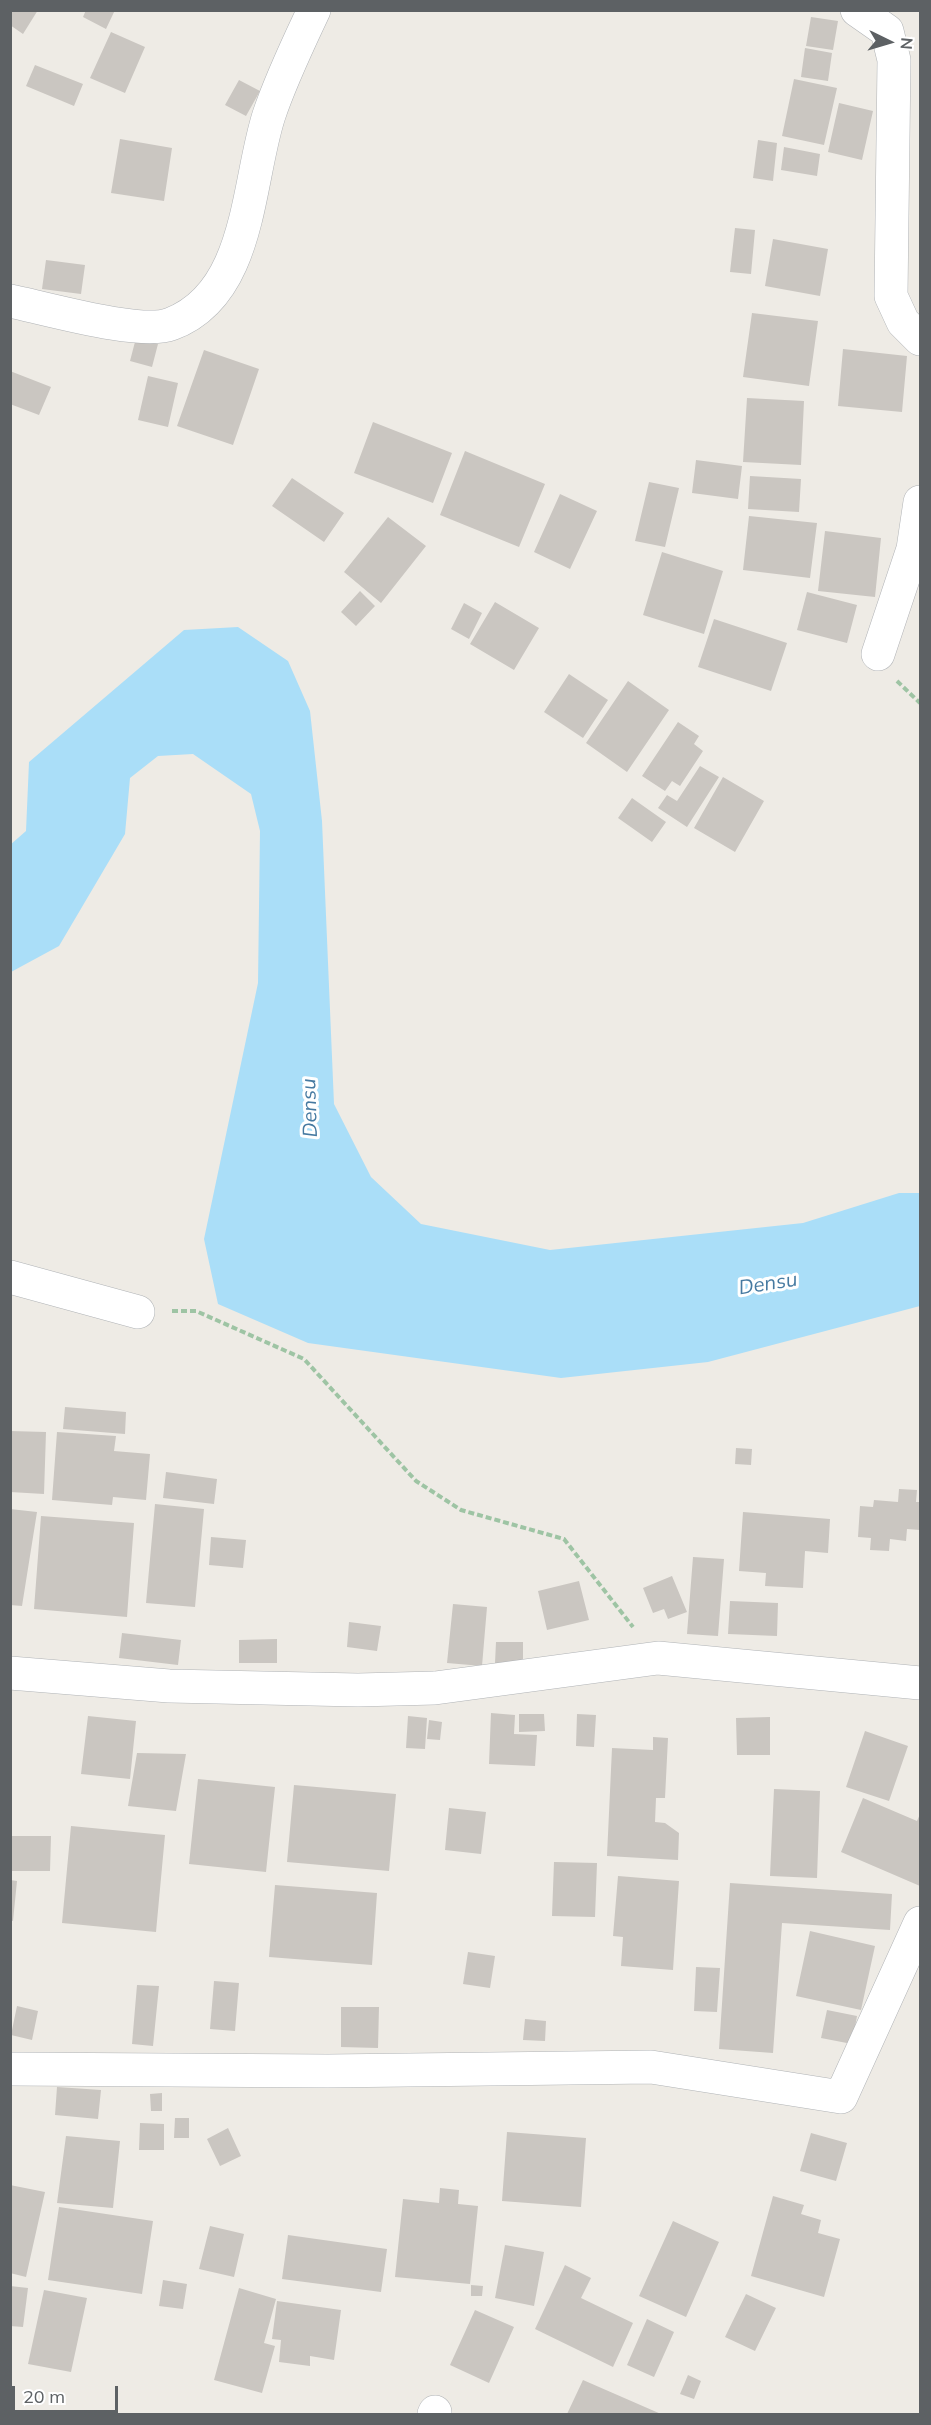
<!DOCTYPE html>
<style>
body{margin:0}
#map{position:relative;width:931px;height:2425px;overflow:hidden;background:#eeebe5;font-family:Mulish,sans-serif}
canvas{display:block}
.frame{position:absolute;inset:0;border:12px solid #5d6164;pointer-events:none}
.north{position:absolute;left:859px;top:12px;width:60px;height:60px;-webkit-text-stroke:4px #fff;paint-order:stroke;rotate:95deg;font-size:16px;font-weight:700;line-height:24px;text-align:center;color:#5d6164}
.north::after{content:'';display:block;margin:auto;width:21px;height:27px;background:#5d6164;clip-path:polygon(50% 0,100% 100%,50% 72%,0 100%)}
.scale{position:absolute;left:12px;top:2386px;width:106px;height:27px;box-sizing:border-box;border:3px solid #5d6164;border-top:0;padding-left:8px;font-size:18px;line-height:21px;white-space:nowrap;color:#5d6164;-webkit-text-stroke:4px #fff;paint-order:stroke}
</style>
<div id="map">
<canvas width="931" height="2425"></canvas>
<div class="frame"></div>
<div class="north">N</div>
<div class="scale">20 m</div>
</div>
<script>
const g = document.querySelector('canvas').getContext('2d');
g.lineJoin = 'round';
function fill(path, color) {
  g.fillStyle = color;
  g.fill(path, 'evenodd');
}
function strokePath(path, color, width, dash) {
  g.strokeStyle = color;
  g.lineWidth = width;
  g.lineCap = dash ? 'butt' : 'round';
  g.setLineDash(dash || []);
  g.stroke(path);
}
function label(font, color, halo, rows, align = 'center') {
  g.font = font + ' Mulish,sans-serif';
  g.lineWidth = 6;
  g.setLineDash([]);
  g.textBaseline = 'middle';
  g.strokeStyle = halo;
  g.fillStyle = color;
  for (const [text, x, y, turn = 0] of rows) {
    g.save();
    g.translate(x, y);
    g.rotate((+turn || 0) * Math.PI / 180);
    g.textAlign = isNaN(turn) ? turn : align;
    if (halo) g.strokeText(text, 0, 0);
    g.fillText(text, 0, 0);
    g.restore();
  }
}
fill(new Path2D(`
 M 238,627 L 288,661 L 310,711 L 322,821 L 334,1104 L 371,1177 L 421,1224 L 550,1250 L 803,1223 L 899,1193 L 920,1193 L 920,1306 L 708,1362 L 561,1378 L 308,1343 L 218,1304 L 204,1239 L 258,983 L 260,831 L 251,794 L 193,754 L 158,756 L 130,778 L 125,834 L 59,946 L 11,972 L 10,845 L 26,831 L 29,762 L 184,630 Z`), '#aadef8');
fill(new Path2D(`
 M 10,10 L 38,10 L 23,34 L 10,25 Z
 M 86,10 L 115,10 L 106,29 L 83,17 Z
 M 811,17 L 838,21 L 833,50 L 806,46 Z
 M 111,32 L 145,47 L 125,93 L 90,78 Z
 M 805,48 L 832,53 L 828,81 L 801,77 Z
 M 35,65 L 83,84 L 74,106 L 26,86 Z
 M 794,79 L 837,88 L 824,145 L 782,136 Z
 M 239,80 L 260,91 L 246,116 L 225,105 Z
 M 839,103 L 873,111 L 862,160 L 828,152 Z
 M 120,139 L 172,148 L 164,201 L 111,193 Z
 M 758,140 L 777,143 L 773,181 L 753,178 Z
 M 784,147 L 820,154 L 817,176 L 781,170 Z
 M 735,228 L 755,230 L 751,274 L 730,272 Z
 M 773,239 L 828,249 L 820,296 L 765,286 Z
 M 46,260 L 85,265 L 81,294 L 42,289 Z
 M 752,313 L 818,321 L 809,386 L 743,377 Z
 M 136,338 L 158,344 L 152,367 L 130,361 Z
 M 843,349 L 907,356 L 902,412 L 838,406 Z
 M 204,350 L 259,369 L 233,445 L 177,426 Z
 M 10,371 L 51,387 L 39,415 L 10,404 Z
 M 148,376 L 178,383 L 168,427 L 138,420 Z
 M 747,398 L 804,401 L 801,465 L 743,462 Z
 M 373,422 L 452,453 L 433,503 L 354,473 Z
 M 465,451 L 545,484 L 519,547 L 440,515 Z
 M 696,460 L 742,466 L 738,499 L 692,493 Z
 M 750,476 L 801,479 L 799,512 L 748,509 Z
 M 292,478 L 344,513 L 324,542 L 272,506 Z
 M 649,482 L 679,488 L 665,547 L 635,541 Z
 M 560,494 L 597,511 L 570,569 L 534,552 Z
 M 749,516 L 817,523 L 810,578 L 743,570 Z
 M 388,517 L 426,546 L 381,603 L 344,572 Z
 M 825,531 L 881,538 L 875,597 L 818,591 Z
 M 662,552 L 723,571 L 704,634 L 643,615 Z
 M 360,591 L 375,606 L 356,626 L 341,612 Z
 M 807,592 L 857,605 L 847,643 L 797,630 Z
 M 495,602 L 539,628 L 514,670 L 470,644 Z
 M 464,603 L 482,613 L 469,639 L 451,629 Z
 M 714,619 L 787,643 L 771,691 L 698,667 Z
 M 569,674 L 608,700 L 583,738 L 544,712 Z
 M 628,681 L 669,710 L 627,772 L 586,743 Z
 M 678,722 L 699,736 L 694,744 L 703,751 L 680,786 L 672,781 L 665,791 L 642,776 Z
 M 700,766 L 719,777 L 687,827 L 658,808 L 667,795 L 677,801 Z
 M 723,777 L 764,801 L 735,852 L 694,828 Z
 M 632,798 L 666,822 L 652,842 L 618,818 Z
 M 65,1407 L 126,1412 L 125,1434 L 63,1429 Z
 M 10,1431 L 46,1432 L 44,1494 L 10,1492 Z
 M 57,1432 L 116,1436 L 114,1451 L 150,1454 L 146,1500 L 113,1497 L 112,1505 L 52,1500 Z
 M 736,1448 L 752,1449 L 751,1465 L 735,1464 Z
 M 166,1472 L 217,1479 L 214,1504 L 163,1498 Z
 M 899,1489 L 917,1490 L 916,1502 L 920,1502 L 920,1530 L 907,1529 L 906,1541 L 890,1539 L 889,1551 L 870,1550 L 871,1538 L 858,1537 L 860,1506 L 873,1507 L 874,1500 L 898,1502 Z
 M 155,1504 L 204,1509 L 195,1607 L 146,1603 Z
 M 10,1509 L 37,1512 L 22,1606 L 10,1605 Z
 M 743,1512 L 830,1519 L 828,1553 L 805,1551 L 803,1588 L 765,1586 L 766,1573 L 739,1571 Z
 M 41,1516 L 134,1523 L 127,1617 L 34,1609 Z
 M 211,1537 L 246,1540 L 243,1568 L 209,1565 Z
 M 693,1557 L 724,1559 L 718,1636 L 687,1634 Z
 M 672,1576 L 687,1612 L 668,1619 L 664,1609 L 653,1613 L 643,1588 Z
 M 579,1581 L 589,1620 L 547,1630 L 538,1591 Z
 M 730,1601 L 778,1603 L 777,1636 L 728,1634 Z
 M 453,1604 L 487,1607 L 482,1666 L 447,1663 Z
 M 349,1622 L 381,1626 L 377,1651 L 347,1647 Z
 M 122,1633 L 181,1640 L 178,1665 L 119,1658 Z
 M 277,1639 L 277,1663 L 239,1663 L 239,1640 Z
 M 496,1642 L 523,1642 L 523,1663 L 495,1663 Z
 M 491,1713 L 515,1715 L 514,1734 L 537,1735 L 535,1766 L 489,1764 Z
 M 519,1714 L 544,1714 L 545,1731 L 519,1732 Z
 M 577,1714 L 596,1715 L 594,1747 L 576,1746 Z
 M 88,1716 L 136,1721 L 130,1779 L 81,1774 Z
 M 408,1716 L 427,1718 L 425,1749 L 406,1748 Z
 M 770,1717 L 770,1755 L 737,1755 L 736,1718 Z
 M 429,1720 L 442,1722 L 440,1740 L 427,1739 Z
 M 865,1731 L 908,1746 L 889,1801 L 846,1787 Z
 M 653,1737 L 668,1738 L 665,1798 L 656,1798 L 655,1822 L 665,1823 L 679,1833 L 678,1860 L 607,1856 L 612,1748 L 653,1750 Z
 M 137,1753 L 186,1754 L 176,1811 L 128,1806 Z
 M 198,1779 L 275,1787 L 266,1872 L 189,1864 Z
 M 294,1785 L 396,1794 L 389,1871 L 287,1862 Z
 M 774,1789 L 820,1791 L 817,1878 L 770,1876 Z
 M 863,1798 L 917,1821 L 920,1814 L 920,1886 L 841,1852 Z
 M 449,1808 L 486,1812 L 481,1854 L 445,1850 Z
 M 71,1826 L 165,1835 L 156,1932 L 62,1923 Z
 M 10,1836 L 51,1836 L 50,1871 L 10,1871 Z
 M 554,1862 L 597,1863 L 595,1917 L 552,1916 Z
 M 618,1876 L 679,1881 L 673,1970 L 621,1966 L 623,1937 L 613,1936 Z
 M 10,1880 L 17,1881 L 13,1921 L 10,1920 Z
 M 730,1883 L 892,1894 L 890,1930 L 782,1923 L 773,2053 L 719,2049 Z
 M 275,1885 L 377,1893 L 372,1965 L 269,1957 Z
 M 810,1931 L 875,1946 L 861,2010 L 796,1996 Z
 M 468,1952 L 495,1956 L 490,1988 L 463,1984 Z
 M 696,1967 L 720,1968 L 717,2012 L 694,2011 Z
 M 214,1981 L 239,1983 L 235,2031 L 210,2029 Z
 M 137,1985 L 159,1986 L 153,2046 L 132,2044 Z
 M 17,2006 L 38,2011 L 32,2040 L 11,2035 Z
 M 341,2007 L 379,2007 L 378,2048 L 341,2047 Z
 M 827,2010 L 857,2016 L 852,2044 L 821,2038 Z
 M 525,2019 L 546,2021 L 545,2041 L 523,2040 Z
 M 57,2087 L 101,2090 L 98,2119 L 55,2115 Z
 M 162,2093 L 162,2111 L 151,2111 L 150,2094 Z
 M 175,2118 L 189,2118 L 189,2138 L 174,2138 Z
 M 140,2123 L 164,2124 L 164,2150 L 139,2150 Z
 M 228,2128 L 241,2156 L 220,2166 L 207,2139 Z
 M 507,2132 L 586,2138 L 581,2207 L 502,2201 Z
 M 811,2133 L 847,2143 L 836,2181 L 800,2171 Z
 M 66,2136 L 120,2141 L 113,2208 L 57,2203 Z
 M 10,2185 L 45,2192 L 26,2277 L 10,2273 Z
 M 440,2188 L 459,2190 L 458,2204 L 478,2206 L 470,2284 L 395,2277 L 403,2199 L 439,2203 Z
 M 773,2196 L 804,2205 L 801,2214 L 821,2220 L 818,2233 L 840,2239 L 824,2297 L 751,2276 Z
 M 59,2207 L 153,2221 L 142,2294 L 48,2280 Z
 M 673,2221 L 719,2242 L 686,2317 L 639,2296 Z
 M 210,2226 L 244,2234 L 234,2277 L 199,2269 Z
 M 288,2235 L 387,2249 L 381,2292 L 282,2279 Z
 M 505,2245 L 544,2252 L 534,2306 L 495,2298 Z
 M 565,2265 L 591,2278 L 581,2298 L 633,2323 L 613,2367 L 535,2329 Z
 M 163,2280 L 187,2284 L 183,2309 L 159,2306 Z
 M 471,2285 L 483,2286 L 482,2296 L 471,2296 Z
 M 10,2286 L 28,2288 L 23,2327 L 10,2326 Z
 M 239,2288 L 276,2299 L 264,2343 L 275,2346 L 262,2393 L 214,2380 Z
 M 44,2290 L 87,2298 L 71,2372 L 28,2364 Z
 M 746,2294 L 776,2308 L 755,2351 L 725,2337 Z
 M 277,2301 L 341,2310 L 334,2360 L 310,2356 L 310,2366 L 279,2362 L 281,2340 L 272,2339 Z
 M 475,2310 L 514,2327 L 489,2383 L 450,2365 Z
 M 647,2319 L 674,2332 L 654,2377 L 627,2365 Z
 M 688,2375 L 701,2381 L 694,2399 L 680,2394 Z
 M 583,2380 L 661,2414 L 567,2414 Z`), '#cac6c1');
const minor = new Path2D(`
 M 857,10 L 887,31 L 894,60 L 891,296 L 903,322 L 920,339
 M 10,301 C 45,308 141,336 171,324 C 251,294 247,182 269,115 C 281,79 298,44 314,10
 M 878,654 L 913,549 L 920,502
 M 10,1277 L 138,1312
 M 10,1673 L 169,1686 L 358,1690 L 435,1688 L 658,1658 L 920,1683
 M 10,2069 L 328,2071 L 651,2067 L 841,2097 L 920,1923
 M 434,2414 L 435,2412`);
strokePath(minor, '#b0b3b6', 34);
strokePath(new Path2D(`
 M 897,681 L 920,703
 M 172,1311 L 196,1311 L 304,1359 L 416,1481 L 461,1510 L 564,1539 L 633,1627`), '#9ec4a4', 4, [6, 3]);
strokePath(minor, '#fff', 33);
label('italic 20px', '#467aa1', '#fff', [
 ["Densu",310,1108,-92],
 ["Densu",768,1284,-9]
]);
</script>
